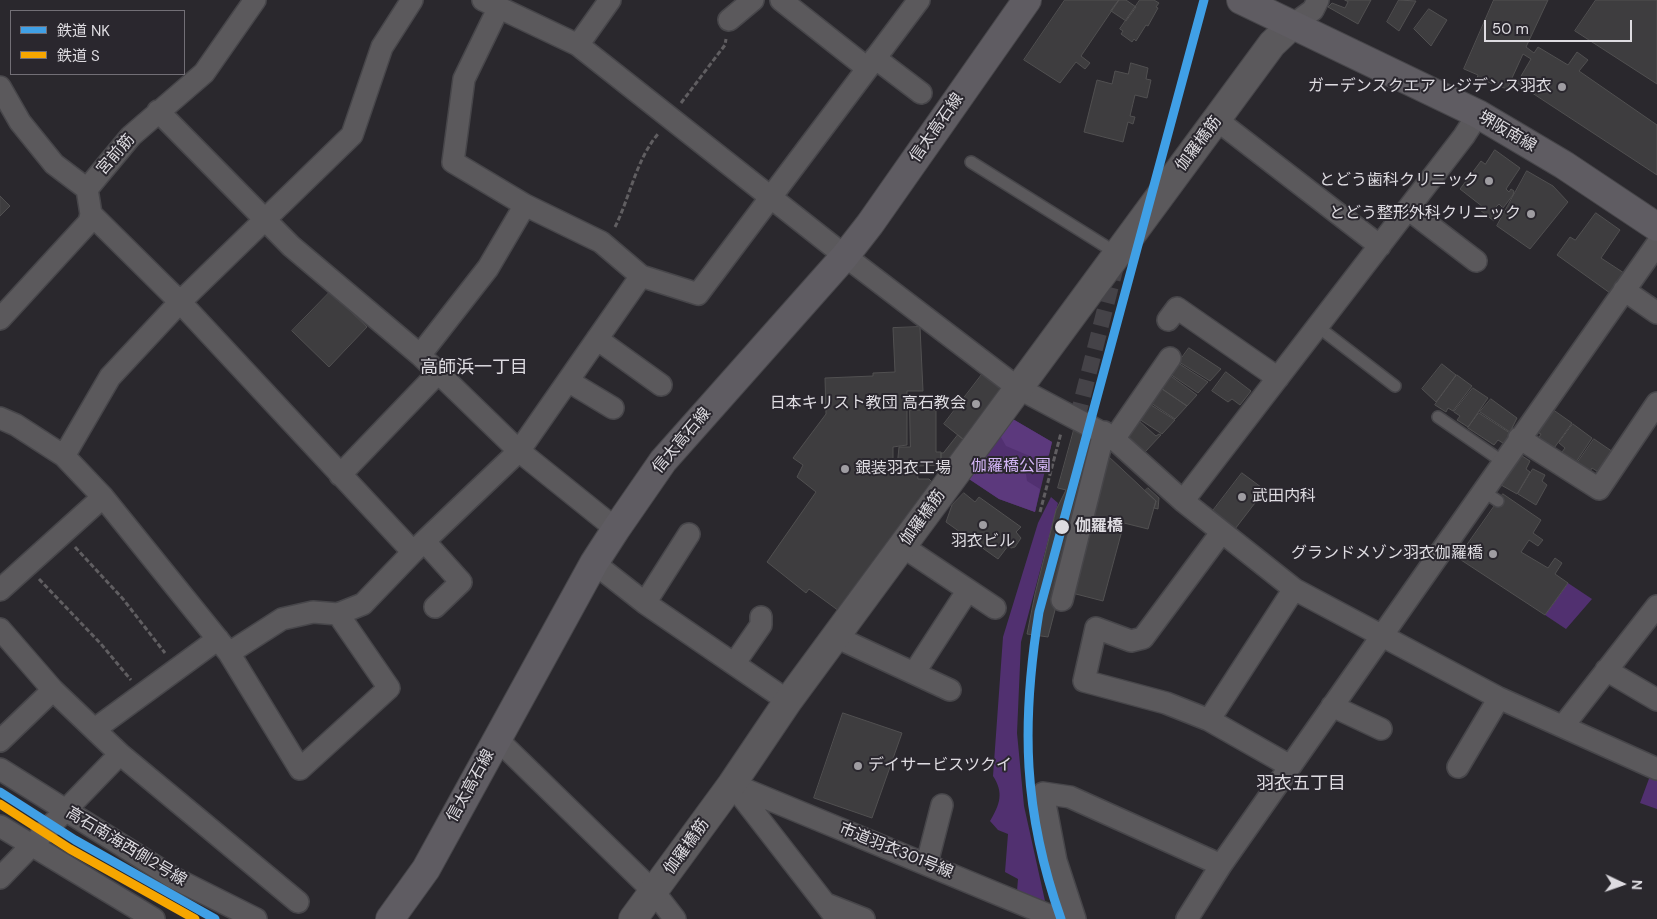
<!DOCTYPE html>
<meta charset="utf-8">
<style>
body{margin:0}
#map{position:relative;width:1657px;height:919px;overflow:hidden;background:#2a282d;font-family:"DM Sans","Noto Sans JP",sans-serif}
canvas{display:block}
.legend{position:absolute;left:10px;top:10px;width:175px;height:65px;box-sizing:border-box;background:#2a272e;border:1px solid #726f76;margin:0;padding:6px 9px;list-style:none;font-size:15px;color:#dedce1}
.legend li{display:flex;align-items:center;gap:10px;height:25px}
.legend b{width:25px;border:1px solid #726f76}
.north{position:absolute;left:1597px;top:859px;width:50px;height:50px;-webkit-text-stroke:4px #2a272e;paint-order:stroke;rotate:93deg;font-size:14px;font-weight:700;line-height:20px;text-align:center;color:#dedce1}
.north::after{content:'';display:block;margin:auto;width:18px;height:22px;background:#dedce1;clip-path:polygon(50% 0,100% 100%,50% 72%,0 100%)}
.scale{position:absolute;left:1484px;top:20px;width:148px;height:22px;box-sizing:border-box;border:2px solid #dedce1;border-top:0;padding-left:6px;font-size:15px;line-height:18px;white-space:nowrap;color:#dedce1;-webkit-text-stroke:4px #2a272e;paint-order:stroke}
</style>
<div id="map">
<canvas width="1657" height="919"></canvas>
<ul class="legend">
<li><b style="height:6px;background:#40a0e6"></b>鉄道 NK</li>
<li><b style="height:6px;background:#f7a600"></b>鉄道 S</li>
</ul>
<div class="north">N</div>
<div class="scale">50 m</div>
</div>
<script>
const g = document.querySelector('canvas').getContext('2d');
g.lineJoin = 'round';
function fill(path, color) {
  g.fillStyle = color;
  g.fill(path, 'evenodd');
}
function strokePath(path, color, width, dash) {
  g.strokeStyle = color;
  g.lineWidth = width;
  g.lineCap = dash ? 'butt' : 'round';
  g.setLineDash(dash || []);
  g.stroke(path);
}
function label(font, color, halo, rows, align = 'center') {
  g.font = font + ' "DM Sans","Noto Sans JP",sans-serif';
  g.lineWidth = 4;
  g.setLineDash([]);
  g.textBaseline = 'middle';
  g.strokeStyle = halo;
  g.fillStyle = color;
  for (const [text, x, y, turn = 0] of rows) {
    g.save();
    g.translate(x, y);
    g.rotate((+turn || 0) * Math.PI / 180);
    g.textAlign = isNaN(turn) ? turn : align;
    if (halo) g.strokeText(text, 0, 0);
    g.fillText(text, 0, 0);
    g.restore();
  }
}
fill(new Path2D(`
 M 1011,418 L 1052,442 L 1035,512 L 999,499 L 966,477 Z
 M 1051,497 L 1058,503 L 1021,642 L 1017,733 L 1024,806 L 1045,901 L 1017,891 L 1018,879 L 1005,872 L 1008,834 L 998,830 L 990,821 C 1000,804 1004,793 993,776 L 1003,637 L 1038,523 Z
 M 1568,583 L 1592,599 L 1566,629 L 1545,615 Z
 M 1650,776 L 1657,778 L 1657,809 L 1640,803 Z`), '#513070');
fill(new Path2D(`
 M 1011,418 L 1052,442 L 1049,455 L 1032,457 L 1006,446 L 998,432 Z
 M 977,460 L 998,460 L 1026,474 L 1027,481 L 1040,489 L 1035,512 L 999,499 L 966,477 Z`), '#5c397d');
const building = new Path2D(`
 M 1065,0 L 1119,0 L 1081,56 L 1090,63 L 1085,69 L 1076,62 L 1060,83 L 1024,60 Z
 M 1119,0 L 1126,0 L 1136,7 L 1126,21 L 1111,11 Z
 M 1140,0 L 1154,0 L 1159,3 L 1156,7 L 1158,8 L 1148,26 L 1146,25 L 1136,41 L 1134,39 L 1132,42 L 1121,34 L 1123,31 L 1120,29 Z
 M 1345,0 L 1371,0 L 1358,24 L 1328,7 L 1332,3 L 1345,8 L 1348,2 Z
 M 1399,0 L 1416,1 L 1399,31 L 1387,22 Z
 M 1494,0 L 1548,0 L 1526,47 L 1534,53 L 1538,47 L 1568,65 L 1577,52 L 1588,60 L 1579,71 L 1657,125 L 1657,175 L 1517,83 L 1531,59 L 1523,54 L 1507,89 L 1477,78 L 1478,75 L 1464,69 Z
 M 1596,0 L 1657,0 L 1657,84 L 1575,31 Z
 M 1429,9 L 1447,20 L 1431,46 L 1414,29 Z
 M 1131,63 L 1148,68 L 1146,79 L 1151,80 L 1147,98 L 1135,95 L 1130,116 L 1135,117 L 1133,124 L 1128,122 L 1123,142 L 1084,132 L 1097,80 L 1112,84 L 1115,71 L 1128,74 Z
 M 1495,150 L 1520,168 L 1506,189 L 1509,192 L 1511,189 L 1514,191 L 1513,195 L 1503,208 L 1499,204 L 1495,208 L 1501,212 L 1494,221 L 1480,210 L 1483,207 L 1460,189 L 1481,161 L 1485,164 Z
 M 1527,171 L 1553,186 L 1568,202 L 1530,249 L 1497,226 Z
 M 0,196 L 10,206 L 0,216 Z
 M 1596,213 L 1620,230 L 1601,258 L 1624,273 L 1610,293 L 1557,255 L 1570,237 L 1575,240 Z
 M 330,292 L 367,327 L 329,367 L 292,331 Z
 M 920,327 L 923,391 L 907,391 L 907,445 L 893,447 L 893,463 L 887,471 L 892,475 L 896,470 L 917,468 L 918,479 L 929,479 L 933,483 L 839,611 L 809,589 L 806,593 L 767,562 L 816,492 L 797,477 L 803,465 L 793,458 L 826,414 L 825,378 L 873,376 L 873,373 L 895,372 L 893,328 Z
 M 1189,348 L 1221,369 L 1210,381 L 1179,362 Z
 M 1178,363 L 1208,382 L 1198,393 L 1170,374 Z
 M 1442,364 L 1456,375 L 1436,402 L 1422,389 Z
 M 987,368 L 1008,384 L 964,440 L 944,424 Z
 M 1226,372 L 1251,391 L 1240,405 L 1232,399 L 1228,402 L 1212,391 Z
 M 1168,374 L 1197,395 L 1187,406 L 1159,387 Z
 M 1457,375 L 1472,386 L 1453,411 L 1448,408 L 1446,412 L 1435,405 Z
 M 1158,386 L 1187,406 L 1175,419 L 1148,401 Z
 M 1473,388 L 1488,398 L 1468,427 L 1457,420 L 1460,416 L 1454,412 Z
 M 1491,399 L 1517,418 L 1510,432 L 1480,412 Z
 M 1148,403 L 1175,420 L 1162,434 L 1139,419 Z
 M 1552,409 L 1572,423 L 1552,451 L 1537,441 L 1541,434 L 1537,432 Z
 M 910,410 L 936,410 L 936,452 L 941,452 L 941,465 L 897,467 L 899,447 L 910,447 Z
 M 1479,413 L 1513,435 L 1506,445 L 1498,440 L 1494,445 L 1468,428 Z
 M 1138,420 L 1156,436 L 1159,434 L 1161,435 L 1145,452 L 1124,438 Z
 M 1573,424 L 1592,438 L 1574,465 L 1559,456 L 1565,448 L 1559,443 Z
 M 1074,430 L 1100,437 L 1048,637 L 1027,634 L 1035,594 L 1056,510 L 1066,490 L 1058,488 Z
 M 958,435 L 964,440 L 946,464 L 941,464 L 941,453 L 943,453 Z
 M 1594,439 L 1616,454 L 1600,473 L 1592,468 L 1589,473 L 1576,465 Z
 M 1519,454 L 1530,461 L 1526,469 L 1530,472 L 1517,494 L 1501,485 Z
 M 1108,456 L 1156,501 L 1148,529 L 1124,523 L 1103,601 L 1072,593 Z
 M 1533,469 L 1545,475 L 1542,481 L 1547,485 L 1536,505 L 1518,494 Z
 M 1242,473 L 1265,490 L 1235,529 L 1212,512 Z
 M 1148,488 L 1159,498 L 1158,509 L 1154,508 L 1156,501 L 1145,491 Z
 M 964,493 L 975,502 L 979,497 L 1021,527 L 1016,532 L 1021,538 L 1015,547 L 1011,548 L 1008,546 L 998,559 L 946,522 L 952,505 Z
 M 1503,494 L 1541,520 L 1533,533 L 1543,540 L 1538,546 L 1529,540 L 1521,552 L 1548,568 L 1555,558 L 1562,563 L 1555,574 L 1568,583 L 1545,615 L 1458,558 Z
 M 843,713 L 902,733 L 872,818 L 814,798 Z`);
fill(building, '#3e3d3f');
strokePath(building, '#515051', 1);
strokePath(new Path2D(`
 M 1077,419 L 1116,266`), '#454348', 16, [16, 8]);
const service = new Path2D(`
 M 971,162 L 1118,254
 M 1317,326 L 1395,386
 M 1438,417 L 1503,462
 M 1483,491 L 1498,501`);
const minor = new Path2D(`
 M 483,0 L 578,45 L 845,256 L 1018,388 L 1114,439 L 1183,501 L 1294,589 L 1499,698 L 1657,769
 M 781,0 L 867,68
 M 499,7 L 464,79 L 453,162 L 525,205 L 601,242 L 641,276 L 698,294 L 919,0
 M 729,20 L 753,0
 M 1291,26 L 1313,10 L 1318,0
 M 578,45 L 610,0
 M 875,58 L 921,93
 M 0,87 L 20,122 L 54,164 L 87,189
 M 158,111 L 291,246 L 420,355 L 519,451 L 616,529
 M 1217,120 L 1380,246
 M 1408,209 L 1476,261
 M 91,214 L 180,302 L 413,552
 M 1624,290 L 1657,313
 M 0,319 L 89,222 L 91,214 L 87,189 L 131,136 L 204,73 L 255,0
 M 1168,320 L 1177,308 L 1278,378
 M 597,339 L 661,385
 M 420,355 L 488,268 L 525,205
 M 568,381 L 613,408
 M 0,418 L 16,425 L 64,456 L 103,497 L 229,653 L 300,769 L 389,688 L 338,614
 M 1519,438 L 1599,489 L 1657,403
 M 1114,439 L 1170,358
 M 64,456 L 110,377 L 180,302 L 352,135 L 382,47 L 412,0
 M 340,475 L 437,374
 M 1183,501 L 1464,136 L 1478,114
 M 1221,533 L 1143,638 L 1131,641 L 1096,628 L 1084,681 L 1166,703 L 1209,720 L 1290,766
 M 425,542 L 461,582 L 435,607
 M 902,546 L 995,608
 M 594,563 L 645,603 L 788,701
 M 0,590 L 103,497
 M 1062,600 L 1104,432
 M 645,603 L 689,534
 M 0,629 L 53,690 L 120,754 L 298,902
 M 836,637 L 950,690
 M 229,653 L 282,619 L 313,612 L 338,614 L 363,604 L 413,552 L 519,451 L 641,276
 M 734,664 L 761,625 L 761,617
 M 1606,670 L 1657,700
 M 914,673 L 968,590
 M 1332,706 L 1381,729
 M 1209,720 L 1294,589
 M 1563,726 L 1657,606
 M 95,729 L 218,639
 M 497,739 L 654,892 L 675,919
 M 0,741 L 53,690
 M 1458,767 L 1499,698
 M 0,769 L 174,878 L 256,919
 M 732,784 L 1058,919
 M 732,784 L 837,919
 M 0,826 L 154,919
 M 927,863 L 942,805
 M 0,878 L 120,754
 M 826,904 L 864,919
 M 1075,919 L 1056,861 L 1043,793 L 1070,797 L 1221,865
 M 1187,919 L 1221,865 L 1657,244`);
const tertiary = new Path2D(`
 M 633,919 L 732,784 L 788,701 L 1272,44 L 1291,26`);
const secondary = new Path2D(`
 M 1241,0 L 1478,114 L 1564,165 L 1657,227
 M 390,919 L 426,869 L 594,563 L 616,529 L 663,461 L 845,256 L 870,224 L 1027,0`);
strokePath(service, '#47464a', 14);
strokePath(minor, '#47464a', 24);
strokePath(tertiary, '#47464a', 30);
strokePath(secondary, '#47464a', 30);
strokePath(new Path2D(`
 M 681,103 L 725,45 L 726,39
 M 615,227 C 630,197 636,160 658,134
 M 1040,512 L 1061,433
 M 75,547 L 123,599 L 165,653
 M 39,579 L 101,644 L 131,680`), '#605e61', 3, [5, 2.5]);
strokePath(service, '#5b595c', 11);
strokePath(minor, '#5b595c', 21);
strokePath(tertiary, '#5b595c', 28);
strokePath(secondary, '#5f5c62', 28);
strokePath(new Path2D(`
 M 0,792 L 75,840 L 215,919
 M 1061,919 C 1023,812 1021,724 1039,612 L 1204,0`), '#40a0e6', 9);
strokePath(new Path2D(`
 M 0,804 L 70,849 L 195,919`), '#f7a600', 9);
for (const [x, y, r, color] of [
 [1562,87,5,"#9f9da2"],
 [1489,181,5,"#9f9da2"],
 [1531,214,5,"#9f9da2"],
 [976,404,5,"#9f9da2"],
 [845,469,5,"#9f9da2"],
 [1242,497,5,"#9f9da2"],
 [983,525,5,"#9f9da2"],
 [1062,527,8,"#dedce1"],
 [1493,554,5,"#9f9da2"],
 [858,766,5,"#9f9da2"]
]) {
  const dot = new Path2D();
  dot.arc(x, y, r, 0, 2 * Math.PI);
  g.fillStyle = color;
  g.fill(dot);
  strokePath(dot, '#2a272e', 2);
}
label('16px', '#dedce1', '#2a272e', [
 ["ガーデンスクエア レジデンス羽衣",1552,87],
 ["とどう歯科クリニック",1479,181],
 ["とどう整形外科クリニック",1521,214],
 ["日本キリスト教団 高石教会",966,404],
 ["銀装羽衣工場",855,469,"left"],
 ["武田内科",1252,497,"left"],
 ["羽衣ビル",983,542,"center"],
 ["グランドメゾン羽衣伽羅橋",1483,554],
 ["デイサービスツクイ",868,766,"left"]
], 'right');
label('16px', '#dedce1', '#2a272e', [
 ["信太高石線",937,128,-55],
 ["堺阪南線",1507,132,30],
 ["伽羅橋筋",1199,144,-53],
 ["宮前筋",116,155,-49],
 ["信太高石線",682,441,-50],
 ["伽羅橋筋",923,518,-54],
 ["信太高石線",471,786,-61],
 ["高石南海西側2号線",126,847,31],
 ["伽羅橋筋",687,847,-54],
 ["市道羽衣301号線",896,851,22]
]);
label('16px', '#d4b6f7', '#2a272e', [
 ["伽羅橋公園",1011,467]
]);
label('bold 16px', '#dedce1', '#2a272e', [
 ["伽羅橋",1075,527]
], 'left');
label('18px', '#dedce1', '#2a272e', [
 ["高師浜一丁目",474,368],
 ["羽衣五丁目",1301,784]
]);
</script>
